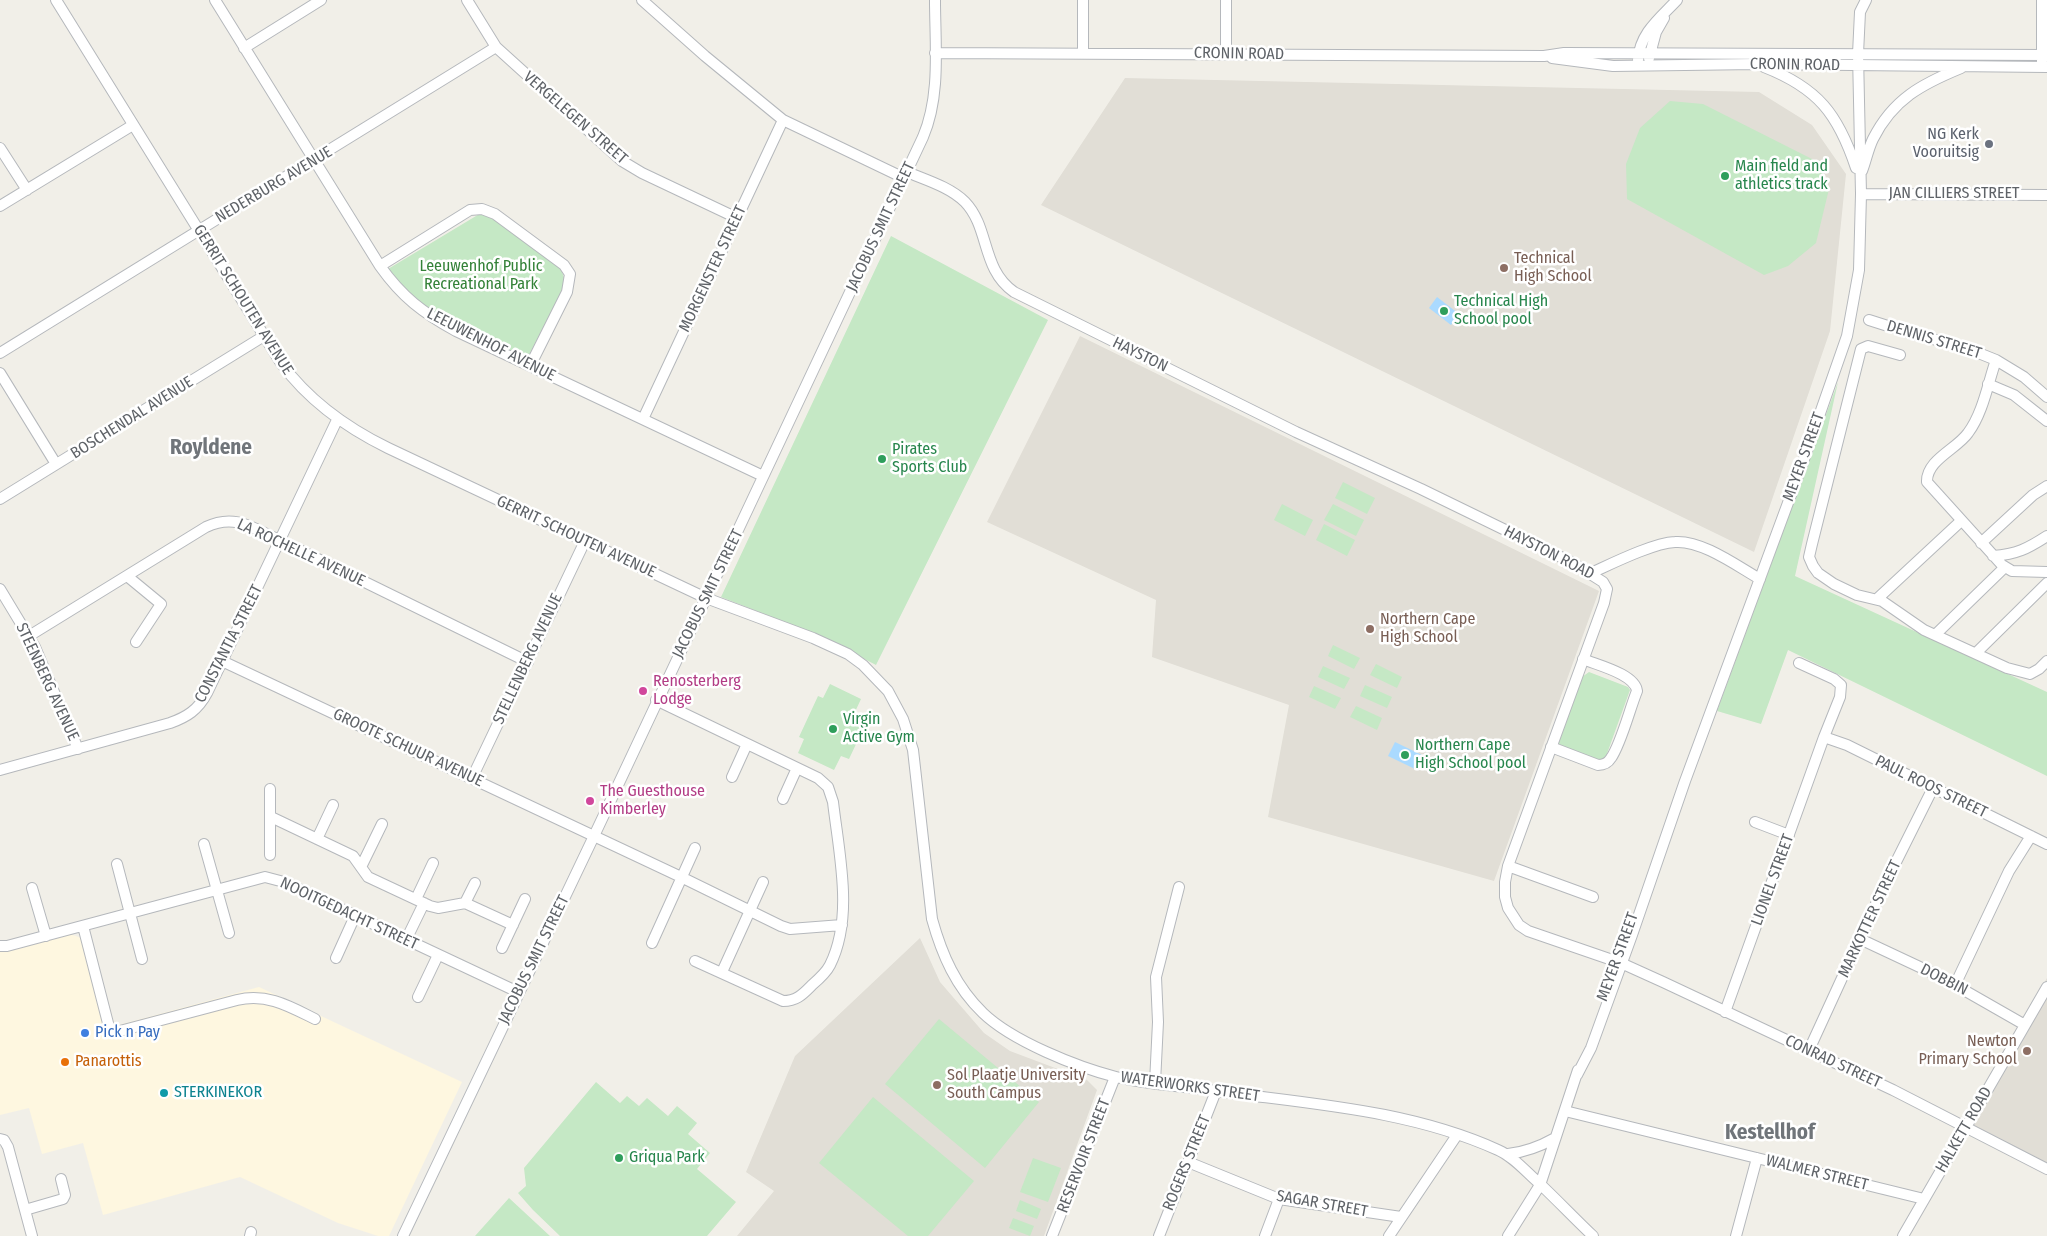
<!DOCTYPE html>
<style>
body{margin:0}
canvas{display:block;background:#f1efe8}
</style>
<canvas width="2047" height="1236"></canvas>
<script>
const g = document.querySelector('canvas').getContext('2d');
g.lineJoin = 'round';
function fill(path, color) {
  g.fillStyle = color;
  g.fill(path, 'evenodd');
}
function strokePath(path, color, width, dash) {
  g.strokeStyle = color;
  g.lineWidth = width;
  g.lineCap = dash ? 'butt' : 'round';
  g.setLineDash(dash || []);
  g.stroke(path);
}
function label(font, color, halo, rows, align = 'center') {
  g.font = font + ' "Fira Sans Condensed",sans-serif';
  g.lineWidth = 5;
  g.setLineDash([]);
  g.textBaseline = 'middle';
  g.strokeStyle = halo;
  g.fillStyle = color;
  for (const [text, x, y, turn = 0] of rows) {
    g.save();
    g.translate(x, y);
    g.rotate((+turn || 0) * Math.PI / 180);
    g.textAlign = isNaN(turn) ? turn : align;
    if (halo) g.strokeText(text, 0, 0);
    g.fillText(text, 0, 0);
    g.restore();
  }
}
fill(new Path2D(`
 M 69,934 L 79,937 L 83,941 L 91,939 L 115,1026 L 259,987 L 462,1082 L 389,1236 L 378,1236 L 338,1223 L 240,1177 L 103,1215 L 83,1143 L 42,1154 L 29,1108 L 0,1115 L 0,950 L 7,951 Z`), '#fef7e0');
fill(new Path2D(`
 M 1125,78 L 1759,92 L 1812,125 L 1846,174 L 1830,331 L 1754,552 L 1041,205 Z
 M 1080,336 L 1599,591 L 1494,881 L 1268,817 L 1289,705 L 1152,657 L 1156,600 L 987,522 Z
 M 920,938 L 940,982 L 984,1033 L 1010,1051 L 1087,1080 L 1097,1090 L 1044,1236 L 737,1236 L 774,1191 L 746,1172 L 795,1056 Z
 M 2047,978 L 2047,1167 L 1967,1124 Z`), '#e1ded6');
fill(new Path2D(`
 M 1670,101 L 1703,104 L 1816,161 L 1829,189 L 1816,243 L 1788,266 L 1764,275 L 1627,199 L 1626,164 L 1640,128 Z
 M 481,213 L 501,222 L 560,265 L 565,281 L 561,292 L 528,357 L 523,357 C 470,332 424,317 388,269 Z
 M 891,236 L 1048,320 L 876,665 L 820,636 L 721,597 Z
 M 1838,382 L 1795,576 L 2047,692 L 2047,776 L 1788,650 L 1761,724 L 1717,711 Z
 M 1343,482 L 1375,498 L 1367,514 L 1335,498 Z
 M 1282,504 L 1313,520 L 1305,536 L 1274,520 Z
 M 1333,504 L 1364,520 L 1356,536 L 1324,520 Z
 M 1324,524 L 1355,540 L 1347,556 L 1316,540 Z
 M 1333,645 L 1360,658 L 1354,669 L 1328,656 Z
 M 1376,664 L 1402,677 L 1397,688 L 1370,675 Z
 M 1323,666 L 1350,678 L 1344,689 L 1318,677 Z
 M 1589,672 L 1628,687 L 1630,690 L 1604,762 L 1559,747 L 1558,741 L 1582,677 Z
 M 830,684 L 861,699 L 854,714 L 867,721 L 849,759 L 841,756 L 834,770 L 798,753 L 804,739 L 799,737 L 818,696 L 823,698 Z
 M 1365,685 L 1392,697 L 1387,708 L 1360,696 Z
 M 1314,686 L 1341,698 L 1335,709 L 1309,697 Z
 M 1356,706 L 1382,718 L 1377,730 L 1350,717 Z
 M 939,1019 L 1039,1102 L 985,1168 L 885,1084 Z
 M 596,1082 L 620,1103 L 627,1096 L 639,1106 L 647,1098 L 668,1116 L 677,1106 L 697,1123 L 688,1134 L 710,1153 L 697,1169 L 736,1202 L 707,1236 L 560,1236 L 533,1210 L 518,1193 L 526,1186 L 524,1168 Z
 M 873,1097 L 974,1181 L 928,1236 L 908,1236 L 819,1163 Z
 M 1033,1158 L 1061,1168 L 1048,1202 L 1020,1192 Z
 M 509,1198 L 550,1236 L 475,1236 Z
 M 1020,1200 L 1041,1209 L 1037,1219 L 1016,1211 Z
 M 1013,1218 L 1034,1226 L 1030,1236 L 1009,1228 Z`), '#c5e8c5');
fill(new Path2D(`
 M 1437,297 L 1459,314 L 1451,325 L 1429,308 Z
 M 1395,742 L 1422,755 L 1415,769 L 1388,756 Z`), '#aadaff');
const minor = new Path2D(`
 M 56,0 L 281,363 C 309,401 345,427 388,448 L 706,598 L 813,638 L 848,654 L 863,665 L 888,691 L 903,719 L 913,750 L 932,919 C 942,955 956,987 983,1013 C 1012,1041 1077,1067 1116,1077 C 1149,1085 1183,1086 1216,1091 C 1311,1104 1410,1110 1498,1150 C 1514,1157 1526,1172 1540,1184 C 1558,1201 1575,1219 1593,1236
 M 215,0 L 380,266 C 402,297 423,313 456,331 L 763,476
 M 467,0 L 496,47 L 622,161 L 642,173 L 737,218
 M 642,0 L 705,56 L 783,120 L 904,178
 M 1083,0 L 1083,52
 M 244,48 L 321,0
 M 935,53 L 1544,56 L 1564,53 L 2047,55
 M 1226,54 L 1226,0
 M 1552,58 L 1613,66 L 1756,64 L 2047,67
 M 1649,58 L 1656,32 L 1664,18
 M 1638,60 C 1640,33 1659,19 1677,0
 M 2042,61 L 2042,0
 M 1764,67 C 1818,88 1838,114 1856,168
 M 0,148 L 27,190
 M 1862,171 C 1866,161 1868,149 1873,139 C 1893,99 1922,84 1961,68
 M 907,172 C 926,180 950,187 965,202 C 990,228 981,269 1014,292 L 1296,432 L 1421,489 L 1573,563 L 1603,582 L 1607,589 L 1604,603 L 1508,866 L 1505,882 L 1505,897 L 1508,908 L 1519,925 L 1528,931 L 1621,963 L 1663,982 L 1893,1090 L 2047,1169
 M 1861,194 L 2047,195
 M 0,206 L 133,125
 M 380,266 L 470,210 L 482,209 L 495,214 L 564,265 L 570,274 L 567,292 L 530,366
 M 1869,320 L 1916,335 L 1961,346 L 1996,360 L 2024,377 L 2047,397
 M 0,353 L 496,47
 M 1900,355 L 1868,346 L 1861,349 L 1812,544 L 1809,557 L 1813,566 L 1818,573 L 1834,584 L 1857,595 L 1882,601 L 1924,630 L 2007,668 L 2030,674 L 2039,669 L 2047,661
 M 1996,360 C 1988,383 1983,413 1968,433 C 1957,449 1926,460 1927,482 L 2002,565 L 2012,571 L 2047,572
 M 0,373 L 56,464
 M 1988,384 L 2014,395 L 2047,421
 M 643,419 L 783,120
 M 0,499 L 264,336
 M 1981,543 L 2033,495 L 2047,486
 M 1993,556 C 2017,554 2027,549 2047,536
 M 1591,573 C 1611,564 1653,543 1675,542 C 1702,540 1737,566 1760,579
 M 127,576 L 161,604 L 136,642
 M 0,589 L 35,647 L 78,749
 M 1877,599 L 1961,521
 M 1935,635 L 2005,567
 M 29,636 L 206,527 C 235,513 253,528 279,540 L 528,662
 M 1976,653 L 2047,583
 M 222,661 L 681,877 L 781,926 L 790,929 L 842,925
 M 1799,663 L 1834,679 L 1841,685 L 1840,697 L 1824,737
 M 656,700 L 818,778 L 828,787 L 833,802 C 839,854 854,917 830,965 C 826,973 819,979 812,985 C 803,994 797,1001 783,1001 L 695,961
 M 1551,747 L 1598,765 C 1604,765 1608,763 1611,758 C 1621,744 1630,708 1637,691 C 1635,674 1597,665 1583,659
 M 0,770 L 170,723 C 187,717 198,710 207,693 L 337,420
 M 732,777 L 747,744
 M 472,778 L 585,541
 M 783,799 L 797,768
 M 271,817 L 353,856 L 368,877 L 430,906 L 438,908 L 465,903 L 513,925
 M 1755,822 L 1789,835
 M 317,839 L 333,805
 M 204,844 L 229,933
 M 270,855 L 270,789
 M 117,864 L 142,959
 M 1508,866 L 1593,897
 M 361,867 L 382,824
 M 32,888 L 46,936
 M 416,899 L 433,863
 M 465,903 L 475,883
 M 83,926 L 109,1027 L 116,1032 L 237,1000 C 267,993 289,1006 315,1019
 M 1860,939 L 1941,977 L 2025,1025
 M 406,940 L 424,903
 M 652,943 L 695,848
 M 0,946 L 7,946 L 265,877 L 284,882 L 518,992
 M 502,948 L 525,899
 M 336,958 L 355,916
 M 722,972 L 763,882
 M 1955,985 L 2009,871 L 2031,836
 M 418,997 L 438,955
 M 1725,1012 L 1824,737 L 1847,745 L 2047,844
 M 1809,1050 L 1887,880 L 1933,788
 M 1577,1075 L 1591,1048 L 1632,935 L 1685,781 L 1802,465 L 1847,336 L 1859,270 L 1861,194 L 1858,54 L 1860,12 L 1866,0
 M 1155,1083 L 1158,1022 L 1156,977 L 1179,887
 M 1565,1111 L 1924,1199
 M 0,1139 L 4,1140 L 8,1147 L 32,1236
 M 1508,1154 C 1526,1152 1539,1147 1555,1138
 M 1188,1162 L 1279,1199 L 1401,1217
 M 25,1210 L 63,1199 L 65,1195 L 61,1179
 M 250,1236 L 251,1232
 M 403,1236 L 594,836 L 923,137 C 941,95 935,45 935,0
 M 1052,1236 L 1115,1077
 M 1159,1236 L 1216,1091
 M 1265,1236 L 1279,1199
 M 1389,1236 L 1457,1135
 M 1508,1236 L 1540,1185 L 1578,1070
 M 1736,1236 L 1757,1158
 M 1903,1236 L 2047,987`);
strokePath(minor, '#b5b8bc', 12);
strokePath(minor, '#fff', 10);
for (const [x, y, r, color] of [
 [1989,144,5,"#6b7280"],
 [1725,176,5,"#2e9e5b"],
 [1504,268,5,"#8d6e63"],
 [1444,311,5,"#2e9e5b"],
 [882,459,5,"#2e9e5b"],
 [1370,629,5,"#8d6e63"],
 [643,691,5,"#d1479c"],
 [833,729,5,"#2e9e5b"],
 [1405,755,5,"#2e9e5b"],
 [590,801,5,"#d1479c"],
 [85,1033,5,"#3f7fe0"],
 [2027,1051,5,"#8d6e63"],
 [65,1062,5,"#e8710a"],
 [937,1085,5,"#8d6e63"],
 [164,1093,5,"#0f9aa8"],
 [619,1158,5,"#2e9e5b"]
]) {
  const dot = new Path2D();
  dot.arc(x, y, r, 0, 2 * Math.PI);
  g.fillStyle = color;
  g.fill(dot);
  strokePath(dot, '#fff', 2);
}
label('16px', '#5f6368', '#fff', [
 ["CRONIN ROAD",1239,54,1],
 ["CRONIN ROAD",1795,65,1],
 ["VERGELEGEN STREET",575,118,41],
 ["NEDERBURG AVENUE",274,185,-31],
 ["JAN CILLIERS STREET",1954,194],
 ["JACOBUS SMIT STREET",881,227,-65],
 ["MORGENSTER STREET",713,269,-65],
 ["GERRIT SCHOUTEN AVENUE",243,300,58],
 ["DENNIS STREET",1934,340,17],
 ["LEEUWENHOF AVENUE",491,345,27],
 ["HAYSTON",1140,355,26],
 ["BOSCHENDAL AVENUE",132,418,-32],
 ["MEYER STREET",1804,457,-70],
 ["GERRIT SCHOUTEN AVENUE",576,537,25],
 ["LA ROCHELLE AVENUE",301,553,25],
 ["HAYSTON ROAD",1549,553,27],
 ["JACOBUS SMIT STREET",708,594,-64],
 ["CONSTANTIA STREET",229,644,-63],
 ["STELLENBERG AVENUE",528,659,-65],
 ["STEENBERG AVENUE",47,682,65],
 ["GROOTE SCHUUR AVENUE",408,748,25],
 ["PAUL ROOS STREET",1931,787,26],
 ["LIONEL STREET",1773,880,-70],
 ["NOOITGEDACHT STREET",349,914,25],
 ["MARKOTTER STREET",1870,919,-65],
 ["MEYER STREET",1618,957,-70],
 ["JACOBUS SMIT STREET",534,960,-64],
 ["DOBBIN",1944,980,27],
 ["CONRAD STREET",1833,1062,25],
 ["WATERWORKS STREET",1190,1087,8],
 ["HALKETT ROAD",1964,1130,-60],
 ["RESERVOIR STREET",1084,1156,-69],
 ["ROGERS STREET",1187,1163,-68],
 ["WALMER STREET",1817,1173,14],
 ["SAGAR STREET",1322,1204,10]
]);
label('16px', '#5b616d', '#fff', [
 ["NG Kerk",1979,135],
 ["Vooruitsig",1979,153]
], 'right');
label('16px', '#27864d', '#fff', [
 ["Main field and",1735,167],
 ["athletics track",1735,185],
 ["Technical High",1454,302],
 ["School pool",1454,320],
 ["Pirates",892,450],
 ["Sports Club",892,468],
 ["Virgin",843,720],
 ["Active Gym",843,738],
 ["Northern Cape",1415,746],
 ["High School pool",1415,764],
 ["Griqua Park",629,1158]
], 'left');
label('16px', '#785e54', '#fff', [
 ["Technical",1514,259],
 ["High School",1514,277],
 ["Northern Cape",1380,620],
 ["High School",1380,638],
 ["Newton",2017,1042,"right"],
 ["Primary School",2017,1060,"right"],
 ["Sol Plaatje University",947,1076],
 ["South Campus",947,1094]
], 'left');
label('16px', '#348238', '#fff', [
 ["Leeuwenhof Public",481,267],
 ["Recreational Park",481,285]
]);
label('16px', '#b23c85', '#fff', [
 ["Renosterberg",653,682],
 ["Lodge",653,700],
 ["The Guesthouse",600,792],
 ["Kimberley",600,810]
], 'left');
label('16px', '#366cbe', '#fff', [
 ["Pick n Pay",95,1033]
], 'left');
label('16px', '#c56008', '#fff', [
 ["Panarottis",75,1062]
], 'left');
label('16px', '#0d838f', '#fff', [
 ["STERKINEKOR",174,1093]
], 'left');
label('bold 21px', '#70757a', '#fff', [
 ["Royldene",211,448],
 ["Kestellhof",1770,1133]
]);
</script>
